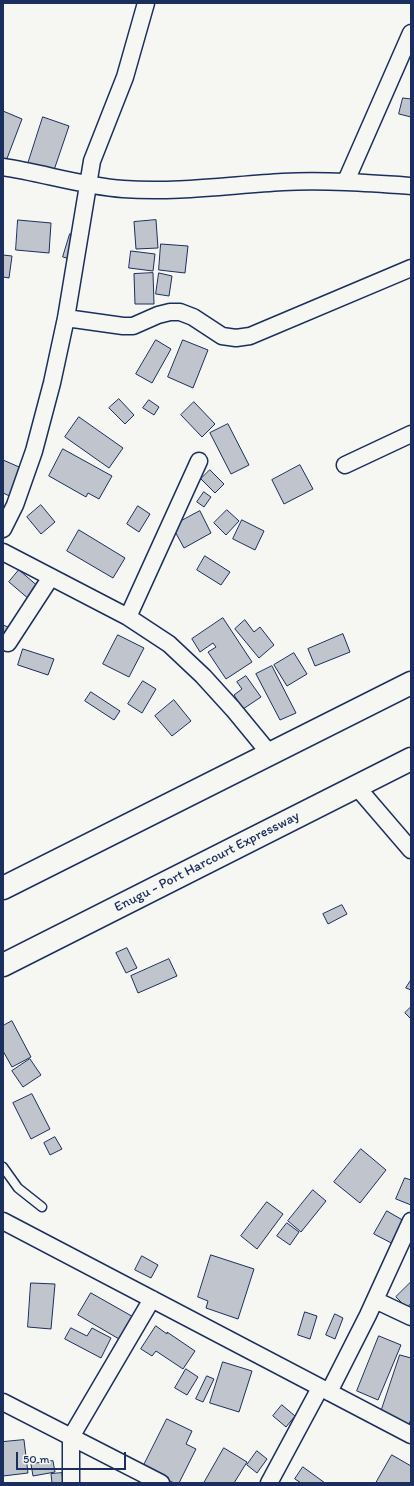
<!DOCTYPE html>
<style>
body{margin:0}
#map{position:relative;width:414px;height:1486px;overflow:hidden;background:#f6f6f2;font-family:Itim,sans-serif}
canvas{display:block}
.frame{position:absolute;inset:0;border:4px solid #1b2f5e;pointer-events:none}
.scale{position:absolute;left:16px;top:1452px;width:110px;height:18px;box-sizing:border-box;border:2px solid #1b2f5e;border-top:0;padding-left:5px;font-size:12px;line-height:14px;white-space:nowrap;color:#1b2f5e;-webkit-text-stroke:3px #f6f6f2;paint-order:stroke}
</style>
<div id="map">
<canvas width="414" height="1486"></canvas>
<div class="frame"></div>
<div class="scale">50 m</div>
</div>
<script>
const g = document.querySelector('canvas').getContext('2d');
g.lineJoin = 'round';
function fill(path, color) {
  g.fillStyle = color;
  g.fill(path, 'evenodd');
}
function strokePath(path, color, width, dash) {
  g.strokeStyle = color;
  g.lineWidth = width;
  g.lineCap = dash ? 'butt' : 'round';
  g.setLineDash(dash || []);
  g.stroke(path);
}
function label(font, color, halo, rows, align = 'center') {
  g.font = font + ' Itim,sans-serif';
  g.lineWidth = 3;
  g.setLineDash([]);
  g.textBaseline = 'middle';
  g.strokeStyle = halo;
  g.fillStyle = color;
  for (const [text, x, y, turn = 0] of rows) {
    g.save();
    g.translate(x, y);
    g.rotate((+turn || 0) * Math.PI / 180);
    g.textAlign = isNaN(turn) ? turn : align;
    if (halo) g.strokeText(text, 0, 0);
    g.fillText(text, 0, 0);
    g.restore();
  }
}
const building = new Path2D(`
 M 403,98 L 411,99 L 411,117 L 399,114 Z
 M 3,111 L 22,119 L 3,169 Z
 M 43,117 L 69,126 L 51,179 L 26,170 Z
 M 18,220 L 51,223 L 49,253 L 16,250 Z
 M 156,220 L 158,248 L 136,249 L 134,222 Z
 M 70,234 L 80,237 L 73,260 L 63,257 Z
 M 161,244 L 188,246 L 185,273 L 159,270 Z
 M 131,251 L 155,254 L 153,271 L 129,268 Z
 M 3,255 L 12,256 L 9,278 L 3,277 Z
 M 153,273 L 154,304 L 135,304 L 134,274 Z
 M 159,273 L 172,276 L 169,296 L 156,294 Z
 M 156,340 L 171,349 L 152,383 L 136,374 Z
 M 183,340 L 208,350 L 193,388 L 168,377 Z
 M 119,399 L 134,415 L 125,424 L 109,408 Z
 M 149,400 L 159,407 L 154,415 L 143,408 Z
 M 194,402 L 215,424 L 202,437 L 181,415 Z
 M 79,417 L 123,448 L 109,468 L 65,437 Z
 M 228,424 L 249,465 L 231,474 L 210,433 Z
 M 63,449 L 112,476 L 99,499 L 88,493 L 86,497 L 49,476 Z
 M 3,460 L 26,470 L 14,498 L 3,493 Z
 M 300,465 L 313,489 L 284,504 L 272,480 Z
 M 210,470 L 224,484 L 215,493 L 201,479 Z
 M 204,492 L 211,497 L 204,507 L 197,502 Z
 M 41,505 L 55,522 L 41,534 L 27,517 Z
 M 138,506 L 150,514 L 139,532 L 127,524 Z
 M 227,510 L 239,521 L 226,535 L 214,523 Z
 M 200,511 L 211,533 L 184,548 L 172,526 Z
 M 242,520 L 264,531 L 255,550 L 233,539 Z
 M 79,530 L 125,558 L 113,578 L 67,551 Z
 M 205,556 L 230,572 L 221,585 L 197,570 Z
 M 19,570 L 40,588 L 30,600 L 9,582 Z
 M 223,618 L 252,662 L 226,679 L 208,652 L 216,647 L 213,643 L 200,652 L 192,639 Z
 M 245,620 L 254,632 L 260,627 L 274,645 L 259,658 L 235,629 Z
 M 3,625 L 8,627 L 5,640 L 3,639 Z
 M 343,634 L 350,652 L 315,666 L 308,649 Z
 M 118,635 L 144,648 L 129,677 L 103,664 Z
 M 23,649 L 54,659 L 48,675 L 18,665 Z
 M 294,653 L 307,674 L 287,686 L 274,665 Z
 M 272,666 L 296,713 L 280,720 L 256,674 Z
 M 246,676 L 261,697 L 243,709 L 234,695 L 242,689 L 237,682 Z
 M 143,681 L 156,689 L 142,713 L 128,704 Z
 M 91,692 L 120,711 L 114,720 L 85,701 Z
 M 174,700 L 191,721 L 172,736 L 155,716 Z
 M 342,905 L 347,914 L 328,924 L 323,914 Z
 M 127,948 L 137,968 L 126,973 L 116,953 Z
 M 169,959 L 177,976 L 138,993 L 131,976 Z
 M 411,980 L 411,990 L 406,988 Z
 M 411,1007 L 411,1019 L 405,1013 Z
 M 12,1021 L 31,1057 L 12,1067 L 3,1051 L 3,1026 Z
 M 30,1059 L 41,1075 L 23,1087 L 12,1071 Z
 M 32,1094 L 50,1129 L 31,1139 L 13,1103 Z
 M 55,1137 L 62,1149 L 50,1155 L 44,1143 Z
 M 361,1149 L 386,1170 L 360,1203 L 334,1182 Z
 M 405,1178 L 411,1180 L 411,1205 L 396,1199 Z
 M 313,1190 L 326,1201 L 301,1232 L 288,1221 Z
 M 267,1202 L 283,1214 L 257,1249 L 241,1236 Z
 M 387,1211 L 411,1225 L 399,1247 L 374,1234 Z
 M 287,1223 L 299,1232 L 290,1245 L 277,1236 Z
 M 211,1255 L 254,1269 L 238,1319 L 206,1308 L 208,1301 L 198,1297 Z
 M 142,1256 L 158,1265 L 151,1278 L 135,1270 Z
 M 411,1282 L 411,1303 L 407,1308 L 396,1297 Z
 M 31,1283 L 55,1284 L 51,1329 L 28,1327 Z
 M 91,1293 L 144,1323 L 131,1346 L 78,1315 Z
 M 305,1312 L 317,1316 L 310,1339 L 298,1335 Z
 M 335,1314 L 343,1318 L 335,1339 L 326,1335 Z
 M 156,1326 L 167,1334 L 167,1332 L 195,1351 L 183,1369 L 156,1351 L 152,1356 L 141,1349 Z
 M 71,1328 L 87,1336 L 92,1328 L 111,1338 L 101,1358 L 65,1339 Z
 M 379,1336 L 401,1345 L 378,1400 L 357,1391 Z
 M 400,1355 L 411,1358 L 411,1419 L 408,1427 L 379,1418 Z
 M 223,1362 L 252,1371 L 239,1412 L 210,1403 Z
 M 186,1369 L 198,1377 L 187,1395 L 175,1388 Z
 M 207,1376 L 214,1379 L 203,1402 L 196,1399 Z
 M 282,1405 L 295,1416 L 286,1427 L 273,1416 Z
 M 167,1419 L 192,1431 L 186,1444 L 196,1449 L 179,1483 L 174,1483 L 143,1467 Z
 M 24,1440 L 28,1473 L 3,1476 L 3,1442 Z
 M 224,1448 L 247,1462 L 234,1483 L 204,1483 Z
 M 257,1451 L 267,1459 L 257,1473 L 247,1465 Z
 M 392,1455 L 411,1466 L 411,1483 L 376,1483 Z
 M 53,1461 L 55,1472 L 33,1476 L 31,1464 Z
 M 303,1467 L 325,1483 L 301,1483 L 295,1479 Z
 M 62,1473 L 63,1483 L 52,1483 L 51,1474 Z`);
fill(building, '#c0c4cd');
strokePath(building, '#1b2f5e', 1);
const lane = new Path2D(`
 M 3,1167 L 18,1188 L 42,1207`);
const street = new Path2D(`
 M 3,167 C 43,173 82,186 123,189 C 176,193 230,185 283,182 C 326,180 368,183 411,186
 M 346,181 L 411,33
 M 66,318 L 123,326 L 133,326 L 158,315 L 170,312 L 180,312 L 193,317 L 222,336 L 236,338 L 250,336 L 411,268
 M 345,465 L 411,434
 M 3,529 L 15,505 L 34,451 L 52,383 L 66,318 L 92,161 L 125,77 L 146,3
 M 3,552 L 128,617 L 169,644 L 203,676 L 233,709 L 270,754
 M 128,617 L 199,461
 M 8,643 L 51,577
 M 356,786 L 411,850
 M 3,1221 L 411,1435
 M 375,1300 L 411,1317
 M 329,1392 L 368,1315 L 411,1221
 M 3,1402 L 161,1483
 M 71,1483 L 71,1437 L 152,1299
 M 269,1483 L 320,1388`);
const highway = new Path2D(`
 M 3,888 L 411,683
 M 3,965 L 411,759`);
strokePath(lane, '#1b2f5e', 11);
strokePath(street, '#1b2f5e', 19);
strokePath(highway, '#1b2f5e', 25);
strokePath(lane, '#f6f6f2', 8);
strokePath(street, '#f6f6f2', 16);
strokePath(highway, '#f6f6f2', 22);
label('14px', '#1b2f5e', '#f6f6f2', [
 ["Enugu - Port Harcourt Expressway",207,862,-27]
]);
</script>
